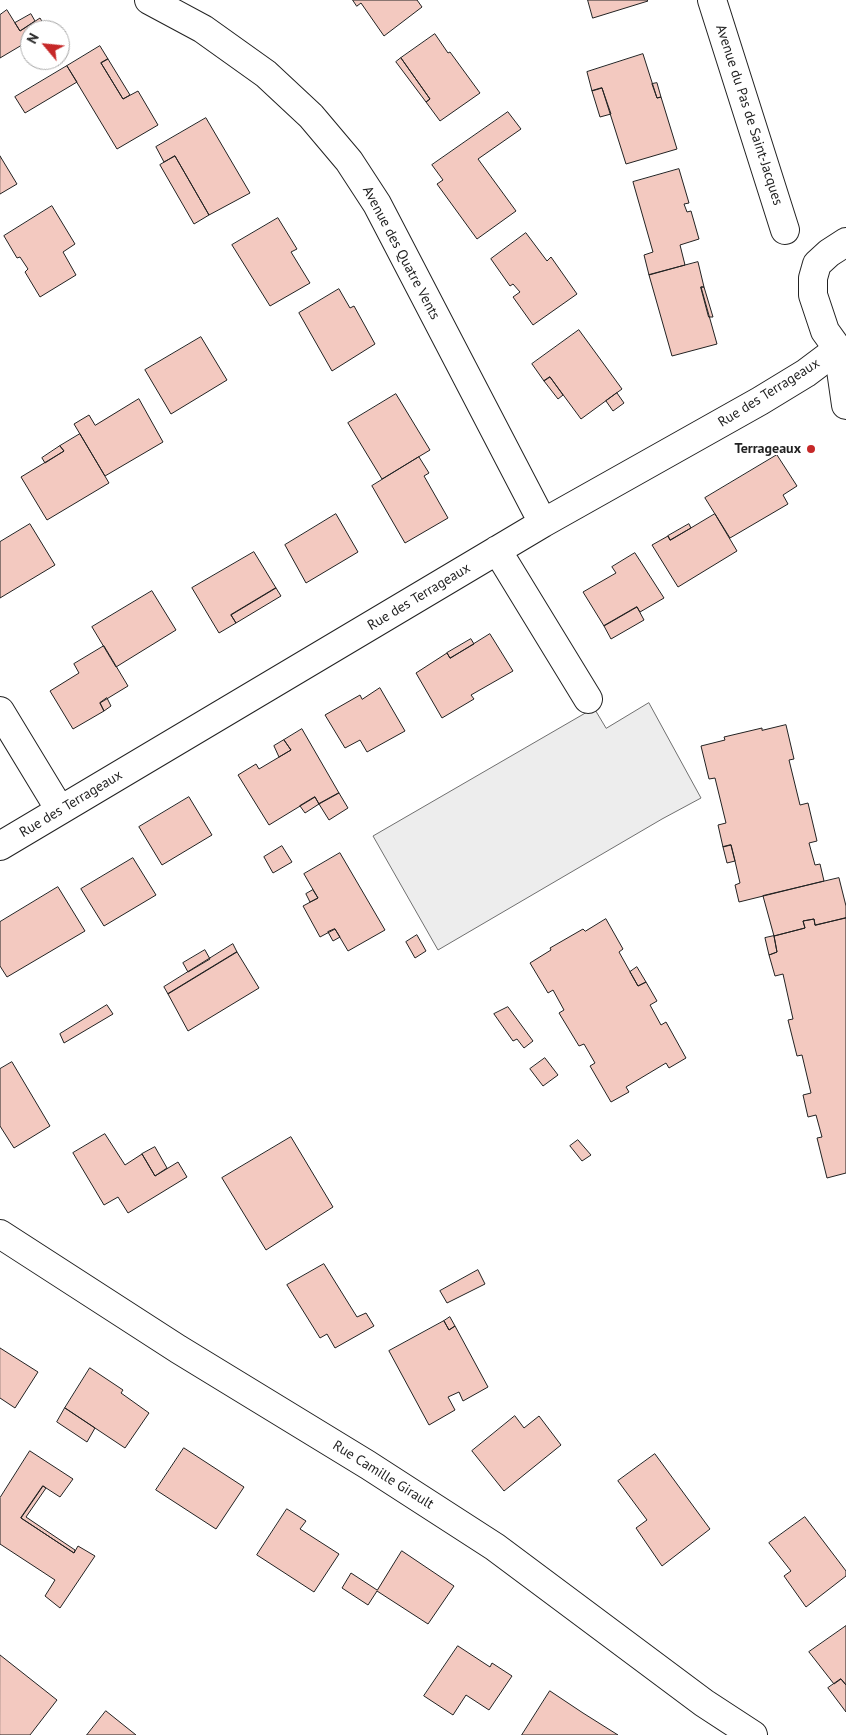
<!DOCTYPE html>
<style>
body{margin:0}
#map{position:relative;width:846px;height:1735px;overflow:hidden;background:#fff;font-family:"PT Sans",sans-serif}
canvas{display:block}
.north{position:absolute;left:20px;top:20px;width:50px;height:50px;box-sizing:border-box;background:#fff;border:1px solid #a7a7a7;border-radius:50%;rotate:298deg;font-size:14px;font-weight:700;line-height:20px;text-align:center;color:#222}
.north::after{content:'';display:block;margin:auto;width:18px;height:22px;background:#c62828;clip-path:polygon(50% 0,100% 100%,50% 72%,0 100%)}
</style>
<div id="map">
<canvas width="846" height="1735"></canvas>
<div class="north">N</div>
</div>
<script>
const g = document.querySelector('canvas').getContext('2d');
g.lineJoin = 'round';
function fill(path, color) {
  g.fillStyle = color;
  g.fill(path, 'evenodd');
}
function strokePath(path, color, width, dash) {
  g.strokeStyle = color;
  g.lineWidth = width;
  g.lineCap = dash ? 'butt' : 'round';
  g.setLineDash(dash || []);
  g.stroke(path);
}
function label(font, color, halo, rows, align = 'center') {
  g.font = font + ' "PT Sans",sans-serif';
  g.lineWidth = 4;
  g.setLineDash([]);
  g.textBaseline = 'middle';
  g.strokeStyle = halo;
  g.fillStyle = color;
  for (const [text, x, y, turn = 0] of rows) {
    g.save();
    g.translate(x, y);
    g.rotate((+turn || 0) * Math.PI / 180);
    g.textAlign = isNaN(turn) ? turn : align;
    if (halo) g.strokeText(text, 0, 0);
    g.fillText(text, 0, 0);
    g.restore();
  }
}
const parking = new Path2D(`
 M 649,703 L 701,798 L 662,819 L 438,950 L 373,836 L 594,708 L 606,728 Z`);
fill(parking, '#ededed');
strokePath(parking, '#6f6f6f', 1);
const building = new Path2D(`
 M 353,0 L 417,0 L 422,7 L 384,36 L 361,3 L 357,6 Z
 M 588,0 L 647,0 L 648,1 L 593,18 Z
 M 7,10 L 20,31 L 40,18 L 47,30 L 30,30 L 30,48 L 27,42 L 0,58 L 0,15 Z
 M 31,14 L 35,21 L 20,31 L 15,23 Z
 M 435,34 L 448,53 L 450,52 L 480,93 L 440,121 L 426,102 L 430,99 L 401,58 Z
 M 100,46 L 108,59 L 101,63 L 123,99 L 138,91 L 158,125 L 117,149 L 67,66 Z
 M 643,54 L 657,98 L 661,97 L 677,149 L 626,164 L 602,88 L 592,91 L 587,72 Z
 M 401,58 L 430,99 L 426,102 L 396,62 Z
 M 108,59 L 130,95 L 123,99 L 101,63 Z
 M 67,66 L 77,82 L 25,113 L 15,97 Z
 M 657,83 L 661,97 L 657,98 L 652,84 Z
 M 602,88 L 611,114 L 600,117 L 592,91 Z
 M 508,112 L 521,129 L 478,159 L 516,211 L 477,239 L 437,184 L 443,180 L 432,165 Z
 M 206,118 L 250,193 L 209,215 L 175,156 L 164,162 L 156,147 Z
 M 0,156 L 17,184 L 0,194 Z
 M 175,156 L 209,215 L 194,224 L 160,165 Z
 M 679,169 L 689,203 L 684,204 L 687,212 L 691,211 L 699,239 L 680,245 L 685,265 L 649,275 L 644,255 L 653,252 L 633,182 Z
 M 52,206 L 75,244 L 63,252 L 76,275 L 40,297 L 25,272 L 28,269 L 20,257 L 17,258 L 4,236 Z
 M 278,218 L 297,249 L 291,252 L 310,283 L 270,306 L 232,245 Z
 M 526,233 L 547,261 L 551,257 L 577,294 L 533,325 L 513,297 L 520,292 L 513,284 L 510,286 L 491,259 Z
 M 698,262 L 704,287 L 701,287 L 717,344 L 672,356 L 649,275 Z
 M 701,287 L 704,287 L 713,317 L 709,317 Z
 M 339,289 L 350,308 L 354,306 L 375,344 L 332,371 L 299,313 Z
 M 579,330 L 622,389 L 581,419 L 550,377 L 544,381 L 532,364 Z
 M 201,337 L 227,380 L 171,414 L 145,370 Z
 M 550,377 L 563,395 L 558,399 L 544,381 Z
 M 617,393 L 624,403 L 613,411 L 606,401 Z
 M 396,394 L 430,450 L 382,479 L 348,423 Z
 M 139,399 L 163,442 L 105,476 L 74,424 L 89,415 L 95,425 Z
 M 80,434 L 109,483 L 47,520 L 21,477 L 64,451 L 60,446 Z
 M 60,446 L 64,451 L 45,463 L 42,458 Z
 M 777,455 L 797,486 L 783,495 L 788,504 L 730,538 L 705,498 Z
 M 419,457 L 429,473 L 424,476 L 448,518 L 405,543 L 372,486 Z
 M 336,514 L 358,552 L 306,583 L 285,545 Z
 M 715,514 L 737,551 L 678,587 L 652,545 L 668,536 L 670,540 Z
 M 30,524 L 55,565 L 0,598 L 0,542 Z
 M 689,524 L 691,528 L 670,540 L 668,536 Z
 M 254,552 L 276,588 L 231,615 L 236,623 L 219,633 L 192,588 Z
 M 635,553 L 664,598 L 640,612 L 637,607 L 604,626 L 583,592 L 616,573 L 612,567 Z
 M 276,588 L 281,596 L 236,623 L 231,615 Z
 M 152,591 L 176,630 L 116,667 L 92,627 Z
 M 637,607 L 644,620 L 611,639 L 604,626 Z
 M 490,634 L 513,671 L 471,695 L 474,699 L 442,718 L 416,673 L 447,653 L 450,658 Z
 M 471,639 L 474,644 L 450,658 L 447,653 Z
 M 104,646 L 128,686 L 100,703 L 104,711 L 73,729 L 50,691 L 79,673 L 74,664 Z
 M 380,688 L 405,731 L 367,752 L 360,740 L 345,748 L 325,715 L 360,695 L 362,699 Z
 M 107,698 L 111,706 L 104,711 L 100,703 Z
 M 786,725 L 794,759 L 789,760 L 800,805 L 808,803 L 817,841 L 809,843 L 815,865 L 820,864 L 824,881 L 739,902 L 735,885 L 740,883 L 735,861 L 731,845 L 723,847 L 718,825 L 726,823 L 715,778 L 709,779 L 701,746 L 725,740 L 724,737 L 762,728 L 762,730 Z
 M 302,729 L 339,793 L 319,804 L 315,797 L 269,825 L 238,775 L 256,764 L 259,769 L 291,750 L 284,740 Z
 M 284,740 L 291,750 L 279,757 L 274,746 Z
 M 339,793 L 348,808 L 329,820 L 319,804 Z
 M 189,797 L 212,835 L 162,865 L 139,827 Z
 M 315,797 L 319,804 L 305,813 L 300,806 Z
 M 731,845 L 735,861 L 727,863 L 723,847 Z
 M 282,846 L 292,862 L 273,873 L 264,857 Z
 M 340,853 L 385,930 L 348,951 L 335,929 L 320,937 L 303,906 L 318,898 L 304,874 Z
 M 133,858 L 156,895 L 104,926 L 81,889 Z
 M 839,878 L 846,906 L 846,918 L 815,925 L 814,919 L 803,921 L 805,928 L 774,936 L 763,896 Z
 M 58,887 L 85,931 L 7,977 L 0,966 L 0,922 Z
 M 313,890 L 318,898 L 310,902 L 306,894 Z
 M 846,918 L 846,1173 L 827,1178 L 817,1138 L 822,1137 L 816,1115 L 808,1117 L 803,1095 L 811,1093 L 802,1055 L 797,1056 L 788,1020 L 793,1019 L 783,974 L 775,976 L 769,955 L 777,952 L 774,936 L 805,928 L 803,921 L 814,919 L 815,925 Z
 M 606,919 L 623,949 L 619,952 L 638,986 L 646,982 L 657,1001 L 650,1005 L 661,1025 L 666,1022 L 686,1058 L 669,1068 L 666,1063 L 626,1087 L 629,1092 L 611,1102 L 590,1066 L 595,1063 L 584,1044 L 579,1046 L 559,1013 L 564,1010 L 553,990 L 548,993 L 530,963 L 551,950 L 550,948 L 583,929 L 585,931 Z
 M 335,929 L 340,937 L 333,941 L 328,932 Z
 M 417,935 L 426,951 L 415,958 L 406,942 Z
 M 774,936 L 777,952 L 769,955 L 765,938 Z
 M 233,944 L 237,952 L 168,994 L 164,987 Z
 M 205,950 L 210,959 L 188,972 L 183,963 Z
 M 237,952 L 259,988 L 188,1031 L 168,994 Z
 M 637,967 L 646,982 L 638,986 L 630,972 Z
 M 107,1005 L 113,1014 L 64,1043 L 60,1034 Z
 M 508,1007 L 533,1041 L 524,1048 L 517,1039 L 513,1041 L 494,1014 Z
 M 545,1058 L 558,1075 L 543,1086 L 530,1069 Z
 M 12,1062 L 50,1126 L 14,1148 L 0,1126 L 0,1069 Z
 M 105,1134 L 125,1165 L 142,1154 L 155,1176 L 178,1162 L 187,1177 L 128,1213 L 118,1197 L 104,1205 L 73,1153 Z
 M 291,1137 L 333,1207 L 266,1250 L 222,1178 Z
 M 578,1140 L 591,1155 L 582,1161 L 570,1146 Z
 M 155,1147 L 167,1168 L 155,1176 L 142,1154 Z
 M 324,1264 L 357,1317 L 366,1313 L 374,1326 L 335,1348 L 327,1334 L 320,1338 L 287,1285 Z
 M 478,1270 L 485,1284 L 447,1303 L 440,1291 Z
 M 450,1317 L 455,1326 L 449,1330 L 444,1321 Z
 M 444,1321 L 449,1330 L 455,1326 L 488,1387 L 463,1401 L 459,1392 L 448,1397 L 455,1410 L 429,1425 L 389,1351 Z
 M 0,1348 L 38,1372 L 15,1408 L 0,1398 Z
 M 90,1368 L 123,1390 L 121,1393 L 149,1413 L 125,1448 L 65,1408 Z
 M 65,1408 L 95,1428 L 87,1442 L 57,1422 Z
 M 515,1416 L 524,1428 L 539,1416 L 561,1445 L 504,1491 L 472,1451 Z
 M 184,1448 L 244,1487 L 216,1529 L 156,1490 Z
 M 30,1451 L 73,1479 L 60,1497 L 43,1486 L 21,1518 L 74,1553 L 78,1546 L 95,1556 L 60,1608 L 45,1596 L 55,1580 L 0,1544 L 0,1498 Z
 M 655,1454 L 710,1529 L 662,1566 L 636,1528 L 647,1520 L 618,1481 Z
 M 43,1486 L 46,1488 L 26,1517 L 75,1550 L 74,1553 L 21,1518 Z
 M 287,1509 L 306,1521 L 300,1529 L 339,1554 L 314,1592 L 257,1555 Z
 M 805,1517 L 846,1571 L 846,1576 L 806,1607 L 784,1576 L 791,1571 L 769,1543 Z
 M 402,1551 L 454,1586 L 428,1624 L 377,1591 L 368,1605 L 342,1588 L 351,1573 L 377,1590 Z
 M 846,1626 L 846,1685 L 841,1679 L 834,1684 L 809,1652 Z
 M 458,1646 L 490,1667 L 492,1663 L 512,1676 L 489,1710 L 466,1695 L 453,1715 L 424,1696 Z
 M 0,1655 L 57,1700 L 30,1735 L 0,1735 Z
 M 841,1679 L 846,1685 L 846,1712 L 828,1688 Z
 M 550,1691 L 583,1713 L 618,1735 L 522,1735 Z
 M 106,1711 L 136,1735 L 87,1735 Z`);
fill(building, '#f3c9c0');
strokePath(building, '#222', 1);
const street = new Path2D(`
 M 149,0 L 203,29 L 266,74 L 311,116 L 349,161 L 377,204 L 543,523
 M 712,0 L 785,230
 M 497,550 L 588,699
 M 0,711 L 60,810
 M 0,846 L 543,523 L 760,401 L 806,373 L 838,349
 M 0,1234 L 178,1349 L 368,1465 L 495,1547 L 704,1703 L 753,1735`);
const secondary = new Path2D(`
 M 846,242 L 829,253 L 817,264 L 813,278 L 813,295 L 825,331 L 838,349 L 846,405`);
strokePath(street, '#222', 30);
strokePath(secondary, '#222', 30);
strokePath(street, '#fff', 28);
strokePath(secondary, '#fff', 28);
for (const [x, y, r, color] of [
 [811,449,5,"#c62828"]
]) {
  const dot = new Path2D();
  dot.arc(x, y, r, 0, 2 * Math.PI);
  g.fillStyle = color;
  g.fill(dot);
  strokePath(dot, '#fff', 2);
}
label('14px', '#222', '#fff', [
 ["Avenue du Pas de Saint-Jacques",749,115,72],
 ["Avenue des Quatre Vents",401,253,62],
 ["Rue des Terrageaux",769,393,-32],
 ["Rue des Terrageaux",419,597,-31],
 ["Rue des Terrageaux",71,804,-31],
 ["Rue Camille Girault",383,1475,32]
]);
label('bold 14px', '#222', '#fff', [
 ["Terrageaux",801,449]
], 'right');
</script>
